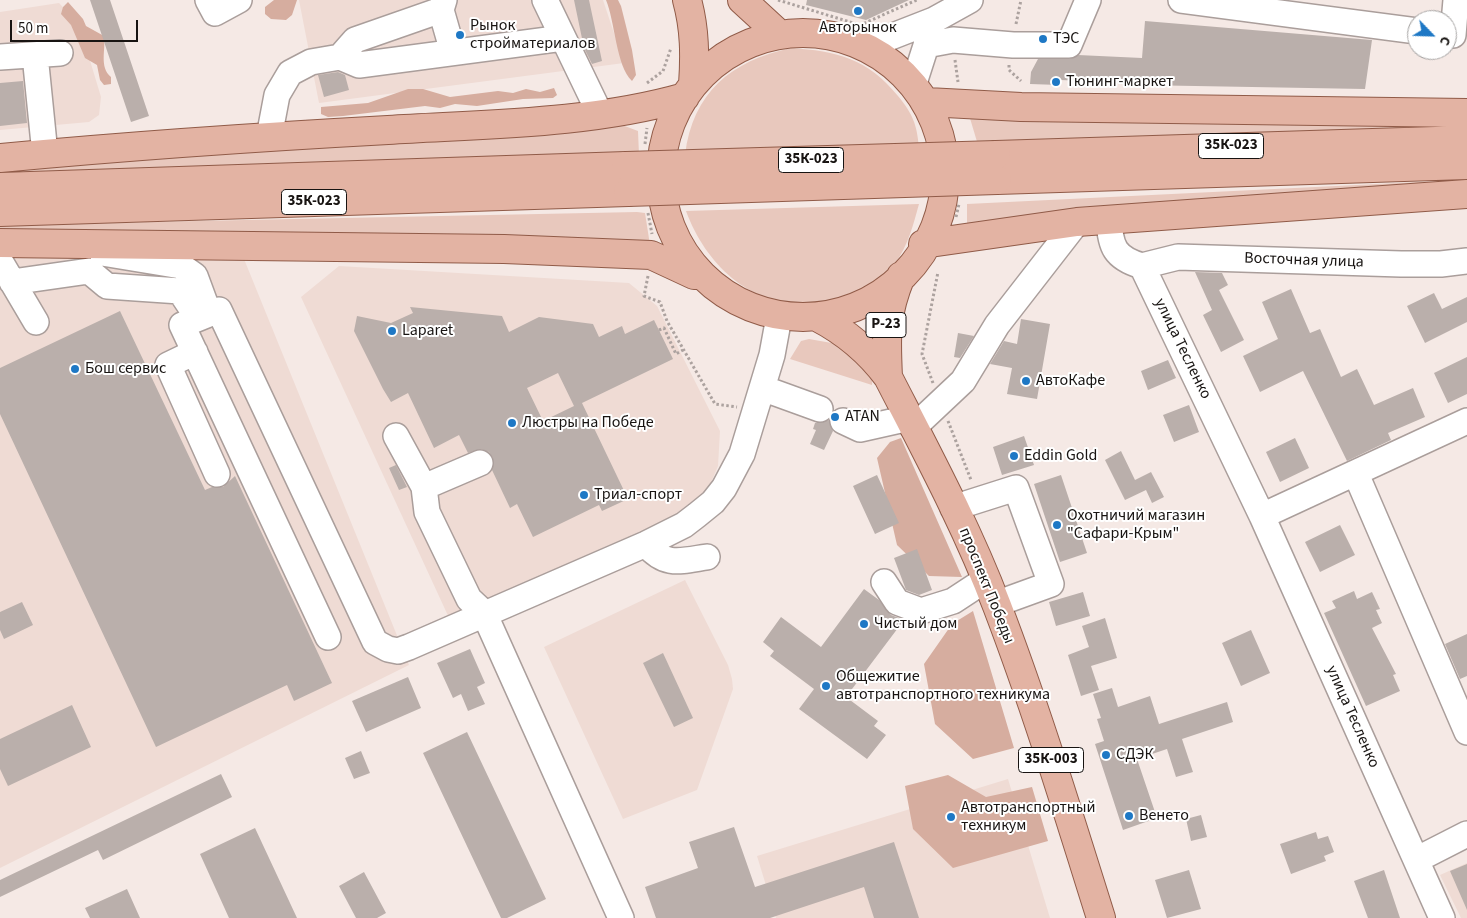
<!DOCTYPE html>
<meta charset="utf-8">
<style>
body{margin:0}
#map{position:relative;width:1467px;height:918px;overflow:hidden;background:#f5e9e5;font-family:"Source Sans 3",sans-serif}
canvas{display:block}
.north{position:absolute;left:1407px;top:10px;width:50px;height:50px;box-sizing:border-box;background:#fff;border:1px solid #a3a1a0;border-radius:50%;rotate:114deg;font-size:14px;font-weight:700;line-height:20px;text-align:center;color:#181412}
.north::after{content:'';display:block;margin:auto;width:18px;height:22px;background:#1e78c5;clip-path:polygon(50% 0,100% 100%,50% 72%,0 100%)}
.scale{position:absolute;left:10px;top:20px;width:128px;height:22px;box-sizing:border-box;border:2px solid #181412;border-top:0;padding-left:6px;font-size:15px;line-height:18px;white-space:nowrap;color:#181412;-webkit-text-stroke:4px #fff;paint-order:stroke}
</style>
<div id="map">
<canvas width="1467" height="918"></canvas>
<div class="north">С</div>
<div class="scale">50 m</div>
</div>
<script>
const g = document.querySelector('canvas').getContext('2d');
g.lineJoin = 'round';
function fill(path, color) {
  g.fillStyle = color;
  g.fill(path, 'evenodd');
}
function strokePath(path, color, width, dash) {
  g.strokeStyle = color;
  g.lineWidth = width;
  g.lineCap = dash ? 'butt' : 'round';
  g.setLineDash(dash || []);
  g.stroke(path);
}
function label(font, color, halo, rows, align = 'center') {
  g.font = font + ' "Source Sans 3",sans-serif';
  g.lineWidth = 4;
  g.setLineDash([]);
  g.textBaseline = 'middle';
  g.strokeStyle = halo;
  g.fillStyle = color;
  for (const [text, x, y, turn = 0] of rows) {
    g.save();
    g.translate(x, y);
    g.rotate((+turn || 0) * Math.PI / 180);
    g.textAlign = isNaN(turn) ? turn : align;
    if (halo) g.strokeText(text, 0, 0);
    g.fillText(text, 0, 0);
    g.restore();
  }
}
fill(new Path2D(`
 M 299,0 L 603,0 L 624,63 L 319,103 Z
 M 59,3 L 79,24 L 101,97 L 99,115 L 89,122 L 0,130 L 0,12 Z
 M 0,247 L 244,259 L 409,665 L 0,868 Z
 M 339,266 L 629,283 L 657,306 L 720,431 L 718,466 L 704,499 L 678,521 L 450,620 L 301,297 Z
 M 685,580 L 728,665 L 732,679 L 733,689 L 697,790 L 623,819 L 544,647 Z
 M 1008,779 L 1050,918 L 776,918 L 757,856 Z
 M 1467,863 L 1467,918 L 1461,918 L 1440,875 Z`), '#efdbd4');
fill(new Path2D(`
 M 791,48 C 837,51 868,59 898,96 C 913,114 917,125 919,148 L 685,155 C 693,92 731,61 791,48 Z
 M 969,115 L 1467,128 L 978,145 Z
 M 606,119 L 638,131 L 639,155 L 0,179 L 0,170 Z
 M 1459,180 L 1459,184 L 967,228 L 967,204 Z
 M 919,204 C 913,226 908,245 895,264 C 883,280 865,287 848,295 C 775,325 711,279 686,211 Z
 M 637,212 L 645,213 L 650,245 L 0,233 L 0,225 Z
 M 809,339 L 843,345 L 873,368 L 872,385 L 790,359 L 801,341 Z`), '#e8c8bd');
fill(new Path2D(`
 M 274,0 L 297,0 L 292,15 L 286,20 L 271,19 L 265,14 L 265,7 Z
 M 606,0 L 618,0 L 621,6 L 632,50 L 636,75 L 632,81 C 616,66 615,21 606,0 Z
 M 68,2 L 83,19 L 86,26 L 104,36 C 106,50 99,67 111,77 L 111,84 L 104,85 L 100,80 L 97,65 L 85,58 L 71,25 L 61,14 L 63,7 Z
 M 554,88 L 557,95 L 553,98 L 523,99 L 477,106 L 455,104 L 440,108 L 425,106 L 343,116 L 328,117 L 321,114 L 321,107 L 368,103 L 408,89 L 423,89 L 450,97 L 498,91 L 513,93 L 526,89 L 540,92 Z
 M 901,438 L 962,577 L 929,576 L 897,545 L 877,458 L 890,442 Z
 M 973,611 L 1014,748 L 973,759 L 935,724 L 924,664 L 952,624 Z
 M 948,775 L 986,797 L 1032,787 L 1048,841 L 953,868 L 913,829 L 905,786 Z`), '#d6ad9f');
fill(new Path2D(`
 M 90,0 L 110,0 L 149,116 L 131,122 Z
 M 574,0 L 589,0 L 602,61 L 592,64 L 584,48 Z
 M 807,0 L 909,0 L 866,20 L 806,5 Z
 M 1145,21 L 1372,40 L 1365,89 L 1139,85 L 1140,83 L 1060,80 L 1059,85 L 1030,84 L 1031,72 L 1038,59 L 1069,59 L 1078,55 L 1142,58 Z
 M 338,72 L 345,75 L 349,90 L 324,97 L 318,75 Z
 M 23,81 L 27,123 L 0,126 L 0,83 Z
 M 1195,272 L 1222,273 L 1228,285 L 1219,290 L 1244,340 L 1221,352 L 1203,315 L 1212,310 Z
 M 1291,289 L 1310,333 L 1320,329 L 1341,377 L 1357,369 L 1374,405 L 1413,388 L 1425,417 L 1388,433 L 1391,440 L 1347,461 L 1303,371 L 1260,392 L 1243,356 L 1278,339 L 1262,302 Z
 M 1434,293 L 1442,309 L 1467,297 L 1467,322 L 1425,343 L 1407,306 Z
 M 410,307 L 502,316 L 509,332 L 539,317 L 593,324 L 599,337 L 622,326 L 625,334 L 654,320 L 673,359 L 582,403 L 628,499 L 602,511 L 599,505 L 533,537 L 517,504 L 510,508 L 492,470 L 493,458 L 489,452 L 481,449 L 468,453 L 459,435 L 434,448 L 408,393 L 391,402 L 383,389 L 354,331 L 357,316 L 391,323 L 413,313 ZM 558,373 L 574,406 L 543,421 L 527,388 Z
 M 120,311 L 205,490 L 212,487 L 223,487 L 235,476 L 332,683 L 294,701 L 287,685 L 156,747 L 0,414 L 0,368 Z
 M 1021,319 L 1050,324 L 1037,399 L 1007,394 L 1012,368 L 990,364 L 1004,341 L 1017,344 Z
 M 958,333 L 974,336 L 960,358 L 954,357 Z
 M 1467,357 L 1467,394 L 1448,403 L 1434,373 Z
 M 1168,360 L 1176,378 L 1148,390 L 1141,371 Z
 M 1189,405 L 1199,432 L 1174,442 L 1163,415 Z
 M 829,420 L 833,431 L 824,450 L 810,444 L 816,430 L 813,429 L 815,423 Z
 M 1024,436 L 1034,465 L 1002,475 L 993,447 Z
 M 1295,438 L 1309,468 L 1280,482 L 1266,452 Z
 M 1121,451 L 1135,480 L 1151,472 L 1164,497 L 1152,503 L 1146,490 L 1125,500 L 1105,460 Z
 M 396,465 L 407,487 L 399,490 L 389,468 Z
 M 877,475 L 899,523 L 875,534 L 853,486 Z
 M 1061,475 L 1087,553 L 1060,562 L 1034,484 Z
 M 1340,525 L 1355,555 L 1320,572 L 1305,542 Z
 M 917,549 L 932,590 L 919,595 L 906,590 L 894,558 Z
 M 864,589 L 879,600 L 891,615 L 904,620 L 846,697 L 878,721 L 874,726 L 886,735 L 867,759 L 799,709 L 814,689 L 770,656 L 774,651 L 763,642 L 781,617 L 821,647 Z
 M 1354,591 L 1357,599 L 1372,592 L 1380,609 L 1376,610 L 1382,623 L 1372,628 L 1396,674 L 1393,675 L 1400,691 L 1366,706 L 1324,613 L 1336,608 L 1332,601 Z
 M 1083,592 L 1090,616 L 1056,626 L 1049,602 Z
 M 22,602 L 33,625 L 4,639 L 0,630 L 0,612 Z
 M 1105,618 L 1117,658 L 1091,666 L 1099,690 L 1081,696 L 1068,655 L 1089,647 L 1082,626 Z
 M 1251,630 L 1270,673 L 1241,686 L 1222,643 Z
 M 1467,634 L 1467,676 L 1460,679 L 1445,644 Z
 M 470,649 L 485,683 L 477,687 L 485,704 L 468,711 L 461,694 L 453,698 L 437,663 Z
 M 663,653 L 693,718 L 674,727 L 643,663 Z
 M 408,677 L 421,708 L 366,732 L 352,701 Z
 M 1112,688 L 1118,707 L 1150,696 L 1159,724 L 1227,702 L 1233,722 L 1182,739 L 1193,772 L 1176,777 L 1167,749 L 1137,759 L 1157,818 L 1123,830 L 1095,744 L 1104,741 L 1097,719 L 1101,718 L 1093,694 Z
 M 72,705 L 91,747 L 8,786 L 0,769 L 0,739 Z
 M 467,732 L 546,899 L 507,918 L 501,918 L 423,753 Z
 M 361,751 L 370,773 L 354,779 L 345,758 Z
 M 221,774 L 232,797 L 103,860 L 98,850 L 0,897 L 0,880 Z
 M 1201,815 L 1207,837 L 1191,841 L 1186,819 Z
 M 734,827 L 755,887 L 894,842 L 919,918 L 874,918 L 864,887 L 770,918 L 656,918 L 645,887 L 698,868 L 689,842 Z
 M 255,828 L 297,918 L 229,918 L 200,854 Z
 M 1316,832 L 1318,839 L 1328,836 L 1334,852 L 1324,856 L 1326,861 L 1291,874 L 1280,844 Z
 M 1467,864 L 1467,910 L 1450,871 Z
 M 1189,870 L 1201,909 L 1167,918 L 1155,880 Z
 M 1384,870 L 1400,918 L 1368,918 L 1354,881 Z
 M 364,872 L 386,913 L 377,918 L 356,918 L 339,886 Z
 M 127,889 L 140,918 L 90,918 L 85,908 Z`), '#baafab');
const minor = new Path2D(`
 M 208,0 L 215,13 L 239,0
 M 545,0 L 600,114
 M 1181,0 L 1417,31
 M 441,10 L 453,52
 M 1453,35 L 1456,0
 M 870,45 L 934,20 L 970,0
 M 926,45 L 953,40 L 1013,45 L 1069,45 L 1088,0
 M 35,55 L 45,154
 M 0,57 L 60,53
 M 340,57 L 355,40 L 441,10 L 444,0
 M 915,80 L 931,30
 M 269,137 L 277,95 L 290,73 L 311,62 L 340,57 L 359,65 L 563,38
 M 1109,219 C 1110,247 1115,258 1142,266 L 1262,516 L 1442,918
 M 102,253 L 181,266 L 195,276 L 209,314
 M 0,261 L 36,322
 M 1142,266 L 1178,257 L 1401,264 L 1441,264 L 1467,261
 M 12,282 L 89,271 L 107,286 L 180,291 L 198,318
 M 195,352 L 168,365 L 217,474
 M 762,388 L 820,409
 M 843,421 L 860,429 L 909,418
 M 913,428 L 963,381 L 997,325 L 1077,222
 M 396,436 L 424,487 L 427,512 L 469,599 L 484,613 L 621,918
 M 1356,474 L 1467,732
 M 424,487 L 480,463
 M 953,508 L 1016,488 L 1051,584 L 996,604
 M 1262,516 L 1467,421
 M 646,544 C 665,567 680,561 707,557
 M 884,582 L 897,602 L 921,611 L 953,601 L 985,580
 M 328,637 L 182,325 L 219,310 L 375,642 L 388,649 L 398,651 L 409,647 L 646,544 L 684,525 L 697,515 L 713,502 L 724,488 L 742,454 L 772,355 L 779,317
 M 1416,860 L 1467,834`);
const major = new Path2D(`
 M 687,0 C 695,29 695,56 693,85
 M 742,0 L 779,34
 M661 175a142 142 0 1 1 284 0a142 142 0 1 1-284 0Z
 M 927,102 L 1021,107 L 1467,113
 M 996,155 L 1467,140
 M 0,158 C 129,146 259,137 388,130 C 486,124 591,124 685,97
 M 997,180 L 1467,165
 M 0,187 L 626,166
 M 0,212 L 628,192
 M 0,243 L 504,249 L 651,255 L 694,275
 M 923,244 L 1077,222 L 1467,194
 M 817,317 C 846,332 868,350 888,377 C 926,451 967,527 997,606 C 1036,708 1068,813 1101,918
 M 888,377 C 886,335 885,315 901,276`);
strokePath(minor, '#aa9e9b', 28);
strokePath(major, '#905b48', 30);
strokePath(new Path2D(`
 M 778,0 L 860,25 L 917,0
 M 1016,24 L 1021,0
 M 955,60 L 958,82
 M 1009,65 L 1009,70 L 1021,81
 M 647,83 L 663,71 L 671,48
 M 645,144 L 647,128
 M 648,213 L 652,234
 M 956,217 L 959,204
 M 648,276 L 644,296 L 660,302 L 667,321 L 715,404 L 737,407
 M 659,330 L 664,328 L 676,354 L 683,350
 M 933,383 L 922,354 L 938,272
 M 948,421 L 971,480`), '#aca29f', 3, [2.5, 2.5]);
strokePath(minor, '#fff', 25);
strokePath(major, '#e3b3a3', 28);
const majorBridge = new Path2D(`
 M 626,166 L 996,155
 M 628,192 L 997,180`);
strokePath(majorBridge, '#905b48', 30, []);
strokePath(majorBridge, '#e3b3a3', 28);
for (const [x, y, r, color] of [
 [858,11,5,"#1e78c5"],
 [460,35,5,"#1e78c5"],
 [1043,39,5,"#1e78c5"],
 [1056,82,5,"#1e78c5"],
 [392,331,5,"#1e78c5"],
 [75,369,5,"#1e78c5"],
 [1026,381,5,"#1e78c5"],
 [835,417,5,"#1e78c5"],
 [512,423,5,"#1e78c5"],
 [1014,456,5,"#1e78c5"],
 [584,495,5,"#1e78c5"],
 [1057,525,5,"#1e78c5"],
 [864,624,5,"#1e78c5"],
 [826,686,5,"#1e78c5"],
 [1106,755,5,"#1e78c5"],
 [1129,816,5,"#1e78c5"],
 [951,817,5,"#1e78c5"]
]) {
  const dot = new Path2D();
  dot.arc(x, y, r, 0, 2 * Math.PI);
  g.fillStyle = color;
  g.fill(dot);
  strokePath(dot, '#fff', 2);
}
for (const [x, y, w] of [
 [1231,146,65],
 [811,160,65],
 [314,202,65],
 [886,325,40],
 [1051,760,65]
]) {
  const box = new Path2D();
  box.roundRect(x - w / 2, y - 12.5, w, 25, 4);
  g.fillStyle = '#fff';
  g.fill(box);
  strokePath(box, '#181412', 1);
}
label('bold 15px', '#181412', null, [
 ["35К-023",1231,146],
 ["35К-023",811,160],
 ["35К-023",314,202],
 ["Р-23",886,325],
 ["35К-003",1051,760]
]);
label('16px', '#181412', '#fff', [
 ["Рынок",470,26],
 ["стройматериалов",470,44],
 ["Авторынок",858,28,"center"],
 ["ТЭС",1053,39],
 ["Тюнинг-маркет",1066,82],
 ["Laparet",402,331],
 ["Бош сервис",85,369],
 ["АвтоКафе",1036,381],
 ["ATAN",845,417],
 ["Люстры на Победе",522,423],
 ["Eddin Gold",1024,456],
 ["Триал-спорт",594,495],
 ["Охотничий магазин",1067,516],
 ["\"Сафари-Крым\"",1067,534],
 ["Чистый дом",874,624],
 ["Общежитие",836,677],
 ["автотранспортного техникума",836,695],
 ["СДЭК",1116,755],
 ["Автотранспортный",961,808],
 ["техникум",961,826],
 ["Венето",1139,816]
], 'left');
label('16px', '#181412', '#fff', [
 ["Восточная улица",1304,261,2],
 ["улица Тесленко",1182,349,64],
 ["проспект Победы",986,586,68],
 ["улица Тесленко",1352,717,66]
]);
</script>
